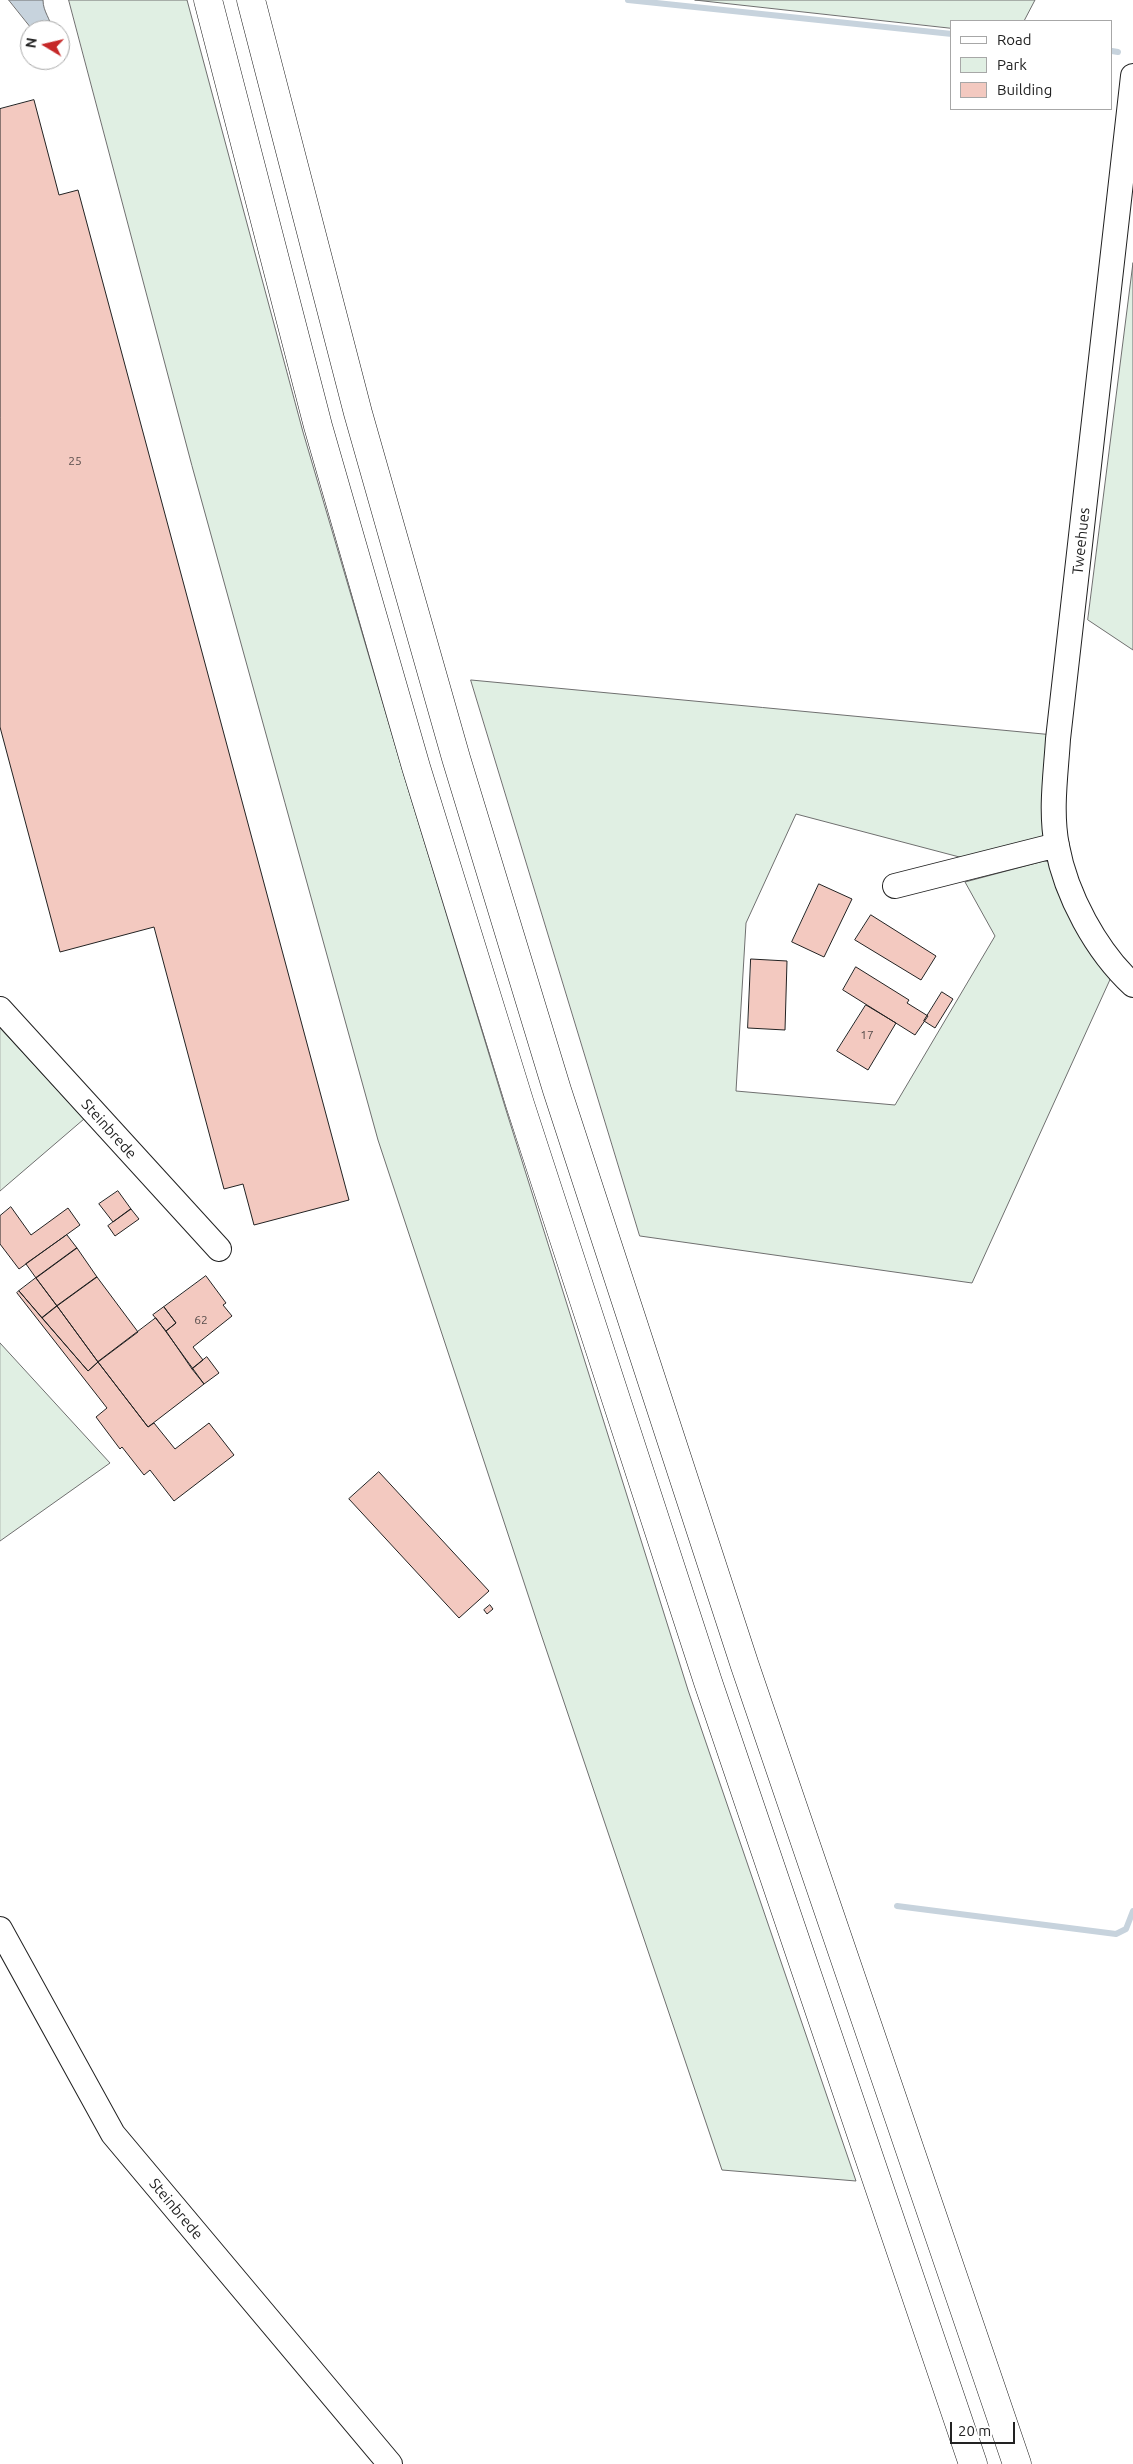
<!DOCTYPE html>
<style>
body{margin:0}
#map{position:relative;width:1133px;height:2464px;overflow:hidden;background:#fff;font-family:Ubuntu,sans-serif}
canvas{display:block}
.legend{position:absolute;left:950px;top:20px;width:162px;height:90px;box-sizing:border-box;background:#fff;border:1px solid #a7a7a7;margin:0;padding:6px 9px;list-style:none;font-size:15px;color:#222}
.legend li{display:flex;align-items:center;gap:10px;height:25px}
.legend b{width:25px;border:1px solid #a7a7a7}
.north{position:absolute;left:20px;top:20px;width:50px;height:50px;box-sizing:border-box;background:#fff;border:1px solid #a7a7a7;border-radius:50%;rotate:279deg;font-size:14px;font-weight:700;line-height:20px;text-align:center;color:#222}
.north::after{content:'';display:block;margin:auto;width:18px;height:22px;background:#c62828;clip-path:polygon(50% 0,100% 100%,50% 72%,0 100%)}
.scale{position:absolute;left:950px;top:2422px;width:65px;height:22px;box-sizing:border-box;border:2px solid #222;border-top:0;padding-left:6px;font-size:15px;line-height:18px;white-space:nowrap;color:#222;-webkit-text-stroke:4px #fff;paint-order:stroke}
</style>
<div id="map">
<canvas width="1133" height="2464"></canvas>
<ul class="legend">
<li><b style="height:6px;background:#fff"></b>Road</li>
<li><b style="height:14px;background:#e0efe3"></b>Park</li>
<li><b style="height:14px;background:#f3c9c0"></b>Building</li>
</ul>
<div class="north">N</div>
<div class="scale">20 m</div>
</div>
<script>
const g = document.querySelector('canvas').getContext('2d');
g.lineJoin = 'round';
function fill(path, color) {
  g.fillStyle = color;
  g.fill(path, 'evenodd');
}
function strokePath(path, color, width, dash) {
  g.strokeStyle = color;
  g.lineWidth = width;
  g.lineCap = dash ? 'butt' : 'round';
  g.setLineDash(dash || []);
  g.stroke(path);
}
function label(font, color, halo, rows, align = 'center') {
  g.font = font + ' Ubuntu,sans-serif';
  g.lineWidth = 4;
  g.setLineDash([]);
  g.textBaseline = 'middle';
  g.strokeStyle = halo;
  g.fillStyle = color;
  for (const [text, x, y, turn = 0] of rows) {
    g.save();
    g.translate(x, y);
    g.rotate((+turn || 0) * Math.PI / 180);
    g.textAlign = isNaN(turn) ? turn : align;
    if (halo) g.strokeText(text, 0, 0);
    g.fillText(text, 0, 0);
    g.restore();
  }
}
const green = new Path2D(`
 M 69,0 L 187,0 L 303,432 L 403,772 L 506,1110 L 688,1690 L 856,2181 L 722,2170 L 541,1634 L 378,1140 L 192,466 Z
 M 695,0 L 1035,0 L 1024,21 L 952,21 L 952,28 Z
 M 1133,263 L 1133,650 L 1088,620 Z
 M 471,680 L 1054,735 L 1047,838 L 967,859 L 796,814 L 746,923 L 736,1091 L 895,1105 L 995,936 L 965,882 L 1044,861 L 1053,862 L 1113,973 L 972,1283 L 640,1236 Z
 M 0,1028 L 84,1119 L 0,1191 Z
 M 0,1343 L 110,1463 L 0,1541 Z`);
fill(green, '#e0efe3');
strokePath(green, '#6f6f6f', 1);
const water = new Path2D(`
 M 9,0 L 43,0 C 43,12 51,19 52,30 L 33,30 Z`);
fill(water, '#c7d3dd');
strokePath(water, '#6f6f6f', 1);
strokePath(new Path2D(`
 M 628,0 L 952,34
 M 1112,51 L 1118,52
 M 897,1906 L 1116,1934 L 1126,1929 L 1133,1911`), '#c7d3dd', 6);
const building = new Path2D(`
 M 34,100 L 59,195 L 78,190 L 349,1200 L 254,1225 L 243,1184 L 224,1189 L 154,927 L 60,952 L 0,727 L 0,109 Z
 M 819,884 L 852,899 L 824,957 L 792,942 Z
 M 871,915 L 936,956 L 921,980 L 855,940 Z
 M 751,959 L 787,961 L 785,1030 L 748,1028 Z
 M 856,967 L 909,1000 L 907,1003 L 928,1016 L 915,1035 L 843,990 Z
 M 942,992 L 953,999 L 935,1028 L 924,1021 Z
 M 866,1005 L 896,1023 L 868,1070 L 837,1051 Z
 M 118,1191 L 131,1209 L 113,1222 L 99,1204 Z
 M 11,1207 L 31,1235 L 68,1208 L 80,1225 L 19,1269 L 0,1244 L 0,1216 Z
 M 131,1209 L 139,1219 L 115,1236 L 108,1226 Z
 M 67,1235 L 77,1248 L 36,1278 L 26,1264 Z
 M 77,1248 L 97,1277 L 57,1306 L 36,1278 Z
 M 206,1276 L 226,1303 L 223,1305 L 232,1316 L 193,1347 L 203,1360 L 192,1369 L 166,1331 L 176,1323 L 164,1307 Z
 M 97,1277 L 138,1332 L 98,1362 L 57,1306 Z
 M 36,1278 L 57,1306 L 42,1318 L 19,1291 Z
 M 19,1291 L 88,1371 L 98,1362 L 148,1427 L 154,1423 L 175,1449 L 209,1423 L 234,1455 L 174,1501 L 150,1470 L 144,1475 L 122,1447 L 120,1449 L 96,1417 L 107,1408 L 17,1293 Z
 M 57,1306 L 98,1362 L 88,1371 L 42,1318 Z
 M 164,1307 L 176,1323 L 166,1331 L 153,1315 Z
 M 156,1318 L 204,1384 L 148,1427 L 98,1362 Z
 M 207,1357 L 219,1373 L 204,1384 L 192,1369 Z
 M 379,1472 L 489,1591 L 459,1618 L 349,1499 Z
 M 490,1605 L 493,1609 L 487,1614 L 484,1610 Z`);
fill(building, '#f3c9c0');
strokePath(building, '#222', 1);
const minor = new Path2D(`
 M 1133,76 L 1058,739 C 1056,773 1050,811 1057,846 C 1066,895 1096,951 1133,985
 M 895,886 L 1057,845
 M 0,1009 L 219,1249
 M 0,1929 L 113,2134 L 390,2464`);
const highway = new Path2D(`
 M 208,0 L 318,426 L 416,767 L 520,1104 L 708,1682 L 973,2464
 M 251,0 L 358,413 L 456,758 L 557,1090 L 745,1666 L 1017,2464`);
strokePath(minor, '#222', 26);
strokePath(highway, '#222', 29);
strokePath(minor, '#fff', 24);
strokePath(highway, '#fff', 28);
label('12px', '#564c4a', null, [
 ["25",75,461],
 ["17",867,1035],
 ["62",201,1320]
]);
label('15px', '#222', '#fff', [
 ["Tweehues",1081,541,-84],
 ["Steinbrede",109,1129,48],
 ["Steinbrede",176,2209,50]
]);
</script>
